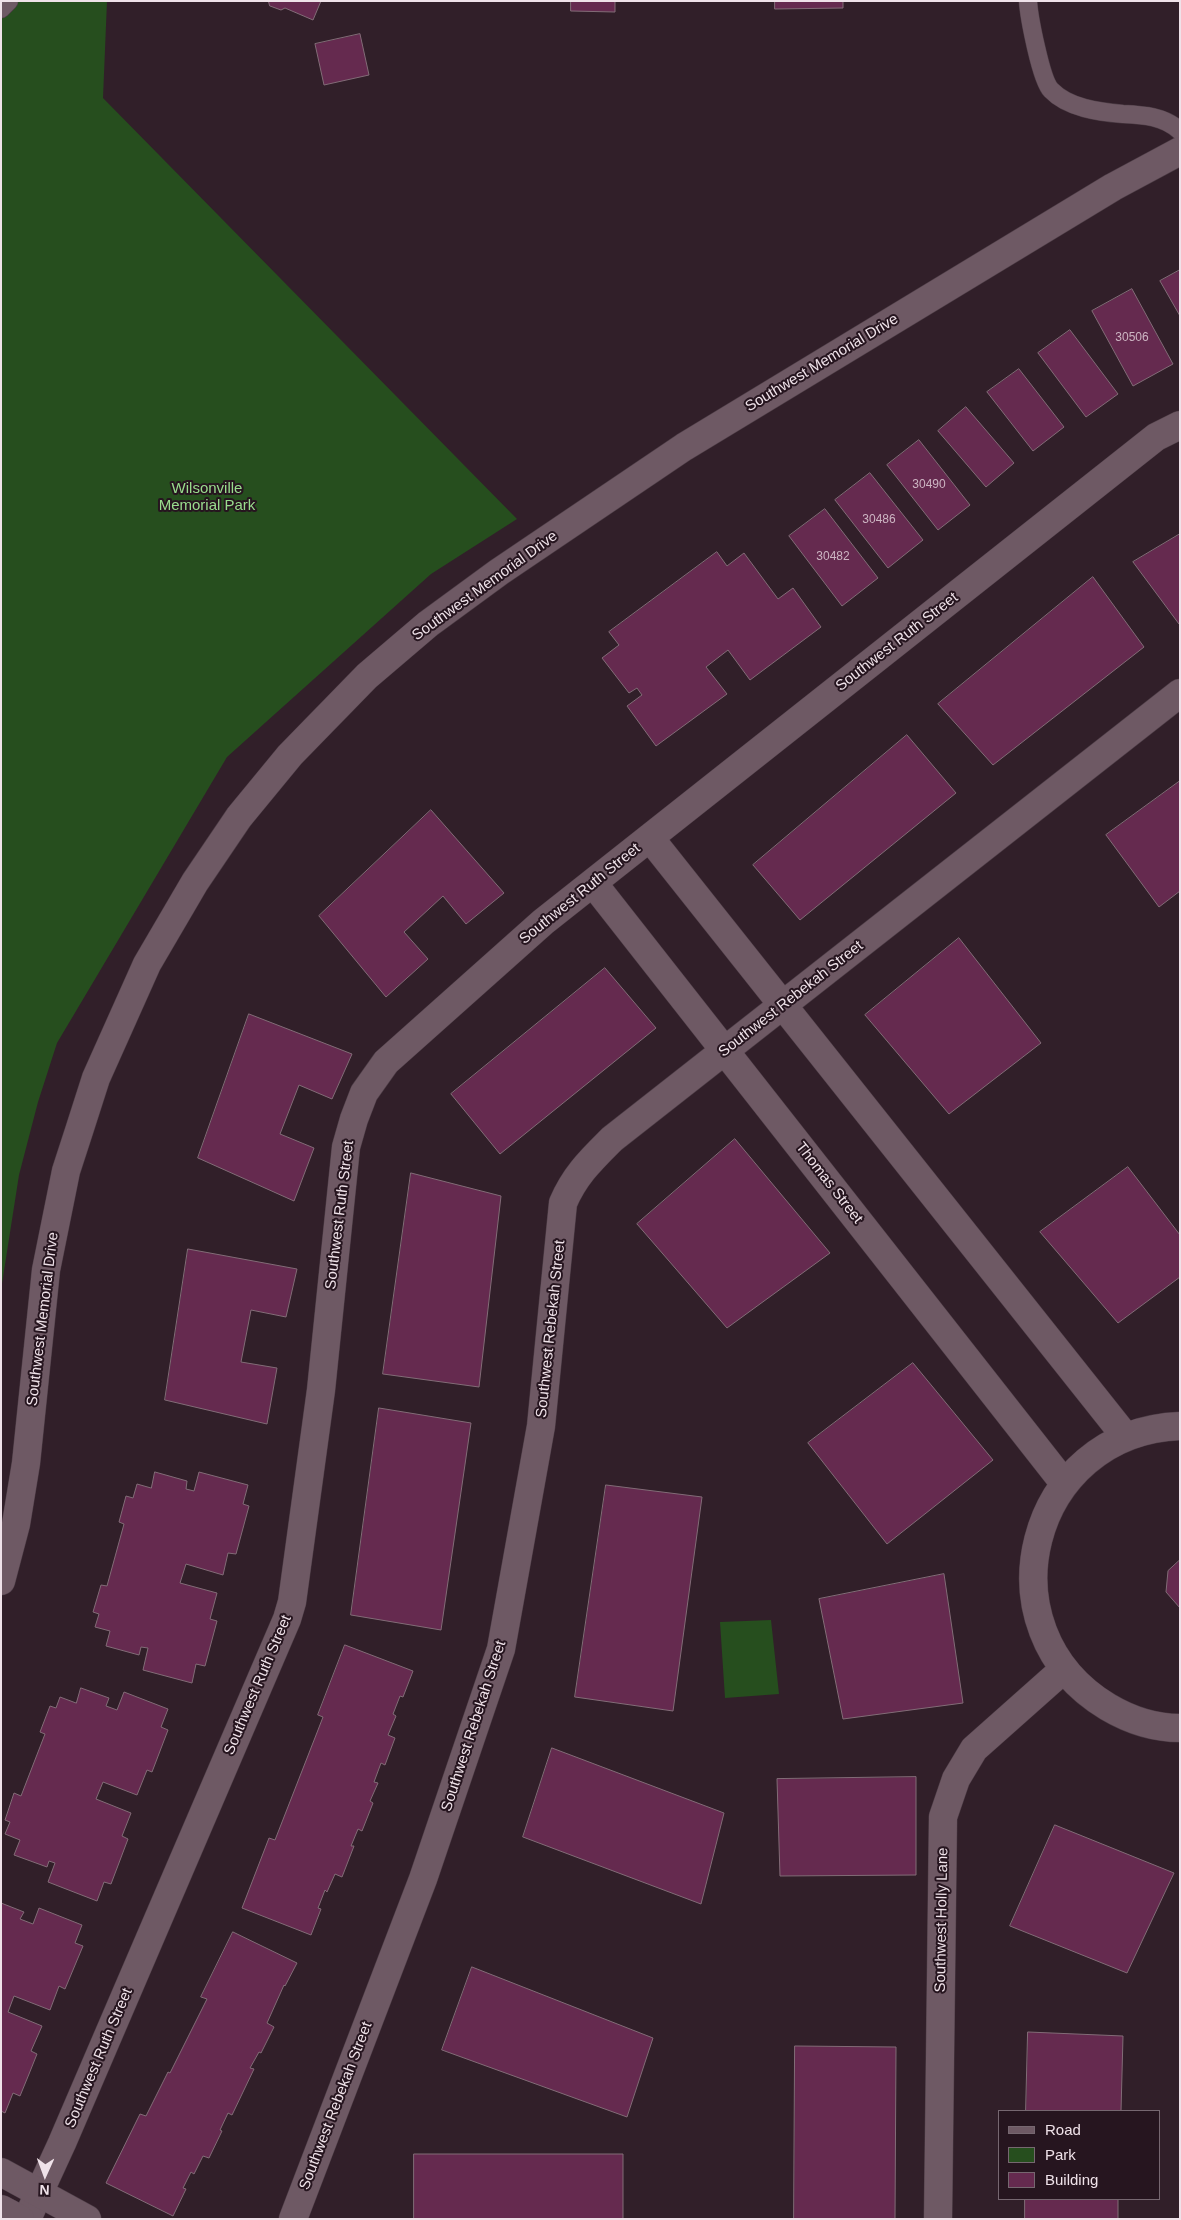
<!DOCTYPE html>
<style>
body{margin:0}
#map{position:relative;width:1181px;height:2220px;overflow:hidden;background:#311f29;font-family:Helvetica,sans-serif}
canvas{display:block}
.frame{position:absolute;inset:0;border:2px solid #efe2e9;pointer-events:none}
.legend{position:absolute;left:998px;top:2110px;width:162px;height:90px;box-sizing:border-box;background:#26151f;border:1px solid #766770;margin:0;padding:6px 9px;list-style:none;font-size:15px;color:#efe2e9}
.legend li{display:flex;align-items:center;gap:10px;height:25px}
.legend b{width:25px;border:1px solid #766770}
.north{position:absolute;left:20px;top:2150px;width:50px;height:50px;-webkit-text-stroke:4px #26151f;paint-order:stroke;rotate:182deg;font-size:14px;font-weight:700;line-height:20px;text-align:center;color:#efe2e9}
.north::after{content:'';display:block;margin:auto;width:18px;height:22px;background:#efe2e9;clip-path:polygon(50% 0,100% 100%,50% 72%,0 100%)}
</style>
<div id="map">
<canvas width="1181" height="2220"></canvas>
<div class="frame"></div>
<ul class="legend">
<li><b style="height:6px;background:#6e5964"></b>Road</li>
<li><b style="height:14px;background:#264e1e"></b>Park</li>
<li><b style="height:14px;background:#652a4f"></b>Building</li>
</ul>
<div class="north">N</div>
</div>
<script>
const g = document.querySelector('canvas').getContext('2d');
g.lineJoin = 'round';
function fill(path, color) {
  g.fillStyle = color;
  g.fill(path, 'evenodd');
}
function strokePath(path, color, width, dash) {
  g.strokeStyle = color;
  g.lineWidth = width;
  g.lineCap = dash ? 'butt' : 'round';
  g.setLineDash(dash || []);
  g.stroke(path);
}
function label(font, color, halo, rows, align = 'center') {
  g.font = font + ' Helvetica,sans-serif';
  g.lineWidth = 4;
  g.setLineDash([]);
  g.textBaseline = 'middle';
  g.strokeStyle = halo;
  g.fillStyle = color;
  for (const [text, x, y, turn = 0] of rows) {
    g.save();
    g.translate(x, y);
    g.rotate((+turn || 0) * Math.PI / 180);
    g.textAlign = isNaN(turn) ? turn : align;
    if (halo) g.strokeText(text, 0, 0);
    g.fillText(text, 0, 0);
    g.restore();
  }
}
fill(new Path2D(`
 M 1,1 L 107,1 L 103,98 L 517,519 L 431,574 L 227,757 L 57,1043 L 38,1102 L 19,1175 L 1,1290 Z
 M 771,1620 L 779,1694 L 725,1698 L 720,1622 Z`), '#264e1e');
const building = new Path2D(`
 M 268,1 L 267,1 L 321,1 L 313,20 L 285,8 L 281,10 L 270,6 Z
 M 571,1 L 615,1 L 615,12 L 571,11 Z
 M 775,1 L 843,1 L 843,8 L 775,9 Z
 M 360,34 L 369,75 L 324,85 L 315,44 Z
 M 1180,270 L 1180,316 L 1160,281 Z
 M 1132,289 L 1173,364 L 1133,386 L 1092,311 Z
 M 1070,330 L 1118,394 L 1086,417 L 1038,353 Z
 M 1019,369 L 1064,427 L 1033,451 L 987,392 Z
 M 966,407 L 1014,463 L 986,487 L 938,431 Z
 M 919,440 L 970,505 L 938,530 L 887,465 Z
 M 870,473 L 923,540 L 888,568 L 835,500 Z
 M 825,509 L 878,578 L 842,606 L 789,536 Z
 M 1180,534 L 1180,623 L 1179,624 L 1133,562 Z
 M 717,552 L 727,566 L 744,553 L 778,599 L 793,588 L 821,627 L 750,680 L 728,650 L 706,667 L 727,694 L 656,746 L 627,706 L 642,695 L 637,688 L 629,693 L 602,658 L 619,645 L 609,632 Z
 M 1093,577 L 1144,647 L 993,765 L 938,704 Z
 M 907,735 L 956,793 L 800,920 L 753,865 Z
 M 1180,781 L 1180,891 L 1159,907 L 1106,835 Z
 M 431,810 L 504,893 L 466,924 L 443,896 L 404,932 L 428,959 L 386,997 L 319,916 Z
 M 959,938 L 1041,1043 L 949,1114 L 865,1015 Z
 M 605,968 L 656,1028 L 500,1154 L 451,1094 Z
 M 249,1014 L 352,1054 L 332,1099 L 299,1085 L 280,1134 L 314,1148 L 294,1201 L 198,1158 Z
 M 735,1139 L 830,1253 L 727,1328 L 637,1224 Z
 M 1128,1167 L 1180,1235 L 1180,1277 L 1118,1323 L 1040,1232 Z
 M 411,1173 L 501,1196 L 479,1387 L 383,1374 Z
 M 188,1249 L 297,1269 L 286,1317 L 251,1310 L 241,1362 L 277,1368 L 267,1424 L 165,1400 Z
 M 913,1363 L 993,1460 L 887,1544 L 808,1443 Z
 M 379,1408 L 471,1423 L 441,1630 L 351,1615 Z
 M 155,1472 L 187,1481 L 186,1489 L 194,1491 L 199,1472 L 248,1485 L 243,1504 L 249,1506 L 236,1554 L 228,1553 L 223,1575 L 186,1564 L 180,1583 L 217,1593 L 210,1619 L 217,1621 L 205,1666 L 196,1664 L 192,1683 L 143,1670 L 148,1648 L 141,1647 L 139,1655 L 106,1646 L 110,1631 L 95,1627 L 99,1614 L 93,1612 L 101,1585 L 107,1586 L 124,1524 L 119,1522 L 126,1496 L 133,1498 L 137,1484 L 151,1488 Z
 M 606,1485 L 702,1497 L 673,1711 L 575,1697 Z
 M 1180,1560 L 1180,1608 L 1166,1592 L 1168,1571 Z
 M 944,1574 L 963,1703 L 843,1719 L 819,1599 Z
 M 345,1645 L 413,1671 L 403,1697 L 400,1696 L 393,1714 L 396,1716 L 388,1735 L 395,1738 L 385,1765 L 381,1763 L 374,1782 L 378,1783 L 370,1801 L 373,1803 L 362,1831 L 358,1829 L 351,1846 L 354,1846 L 342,1877 L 335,1874 L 327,1892 L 325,1890 L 318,1908 L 321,1909 L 311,1935 L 242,1908 L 269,1838 L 275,1840 L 318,1730 L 323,1717 L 318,1715 Z
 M 81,1688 L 109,1698 L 106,1706 L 117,1710 L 124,1692 L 168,1709 L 161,1727 L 168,1730 L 152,1772 L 147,1770 L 137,1795 L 103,1782 L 96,1799 L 131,1813 L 122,1836 L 128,1839 L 111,1884 L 104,1882 L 97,1901 L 48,1882 L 55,1863 L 49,1861 L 47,1867 L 14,1855 L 20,1840 L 5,1834 L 10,1822 L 5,1820 L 14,1793 L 21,1796 L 45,1734 L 40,1732 L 50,1706 L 56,1708 L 60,1697 L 76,1703 Z
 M 552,1748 L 724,1813 L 701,1904 L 523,1837 Z
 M 916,1777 L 916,1875 L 780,1876 L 777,1779 Z
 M 1055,1825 L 1174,1873 L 1127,1973 L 1010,1926 Z
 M 1,1903 L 24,1912 L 20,1919 L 33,1924 L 39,1908 L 82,1925 L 75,1943 L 83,1946 L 65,1989 L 59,1986 L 50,2010 L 14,1996 L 8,2012 L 42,2026 L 31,2051 L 37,2054 L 29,2074 L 20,2096 L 13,2093 L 5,2113 L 1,2111 Z
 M 233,1932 L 297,1963 L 285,1986 L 284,1985 L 267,2023 L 274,2027 L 261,2053 L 259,2052 L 250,2068 L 254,2069 L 232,2115 L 228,2113 L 220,2130 L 222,2131 L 209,2158 L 203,2156 L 194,2174 L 191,2172 L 183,2188 L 186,2189 L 173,2216 L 106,2183 L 140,2114 L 146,2116 L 168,2072 L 170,2073 L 207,1999 L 201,1997 Z
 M 472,1967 L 653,2038 L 627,2117 L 442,2050 Z
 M 1028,2032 L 1123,2036 L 1121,2111 L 1026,2111 Z
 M 795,2046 L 896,2047 L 895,2219 L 794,2219 Z
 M 414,2154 L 623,2154 L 623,2219 L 414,2219 Z
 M 1025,2199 L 1118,2199 L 1118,2219 L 1025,2219 Z`);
fill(building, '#652a4f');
strokePath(building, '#826c77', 1);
const service = new Path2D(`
 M 1028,1 C 1029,17 1041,80 1051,90 C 1068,108 1099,112 1123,114 C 1143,115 1164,116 1180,131
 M 1,9 L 9,1`);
const minor = new Path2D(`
 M 650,838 L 1125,1436
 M 593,883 L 1064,1483
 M 1180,1426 C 1028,1432 978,1629 1108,1707 C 1130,1720 1154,1728 1180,1728
 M 27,2219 L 62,2143 L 287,1619 L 292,1602 L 321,1390 L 346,1147 L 354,1119 L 364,1093 L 386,1062 L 543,922 L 1156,437 L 1180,425
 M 293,2219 L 423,1879 L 501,1649 L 541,1426 L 563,1203 C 575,1175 591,1160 612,1139 L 1180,693
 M 938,2219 L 943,1817 L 956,1779 L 974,1749 L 1064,1669`);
const tertiary = new Path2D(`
 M 1,1581 L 16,1524 L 26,1463 L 46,1270 L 66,1171 L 79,1131 L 96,1078 L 147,964 L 195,882 L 239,817 L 290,755 L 367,676 L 428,624 L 499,572 L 684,447 L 1113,187 L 1180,151
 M 1,2172 L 87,2219
 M 1,2209 L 20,2219`);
strokePath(service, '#4c3c45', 19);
strokePath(minor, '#4c3c45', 29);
strokePath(tertiary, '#4c3c45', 29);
strokePath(service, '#6e5964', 18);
strokePath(minor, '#6e5964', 28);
strokePath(tertiary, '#6e5964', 28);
label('12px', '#ccb4c2', null, [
 ["30506",1132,338],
 ["30490",929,485],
 ["30486",879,520],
 ["30482",833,557]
]);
label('15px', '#efe2e9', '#26151f', [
 ["Southwest Memorial Drive",822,363,-31],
 ["Southwest Memorial Drive",485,586,-36],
 ["Southwest Ruth Street",897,642,-38],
 ["Southwest Ruth Street",580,894,-39],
 ["Southwest Rebekah Street",791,999,-38],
 ["Thomas Street",829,1183,52],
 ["Southwest Ruth Street",340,1215,-83],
 ["Southwest Memorial Drive",43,1319,-83],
 ["Southwest Rebekah Street",551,1329,-84],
 ["Southwest Ruth Street",258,1685,-67],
 ["Southwest Rebekah Street",474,1726,-72],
 ["Southwest Holly Lane",942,1920,-89],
 ["Southwest Ruth Street",99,2058,-67],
 ["Southwest Rebekah Street",336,2106,-69]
]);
label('15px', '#99dc8d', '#26151f', [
 ["Wilsonville",207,489],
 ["Memorial Park",207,506]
]);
</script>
